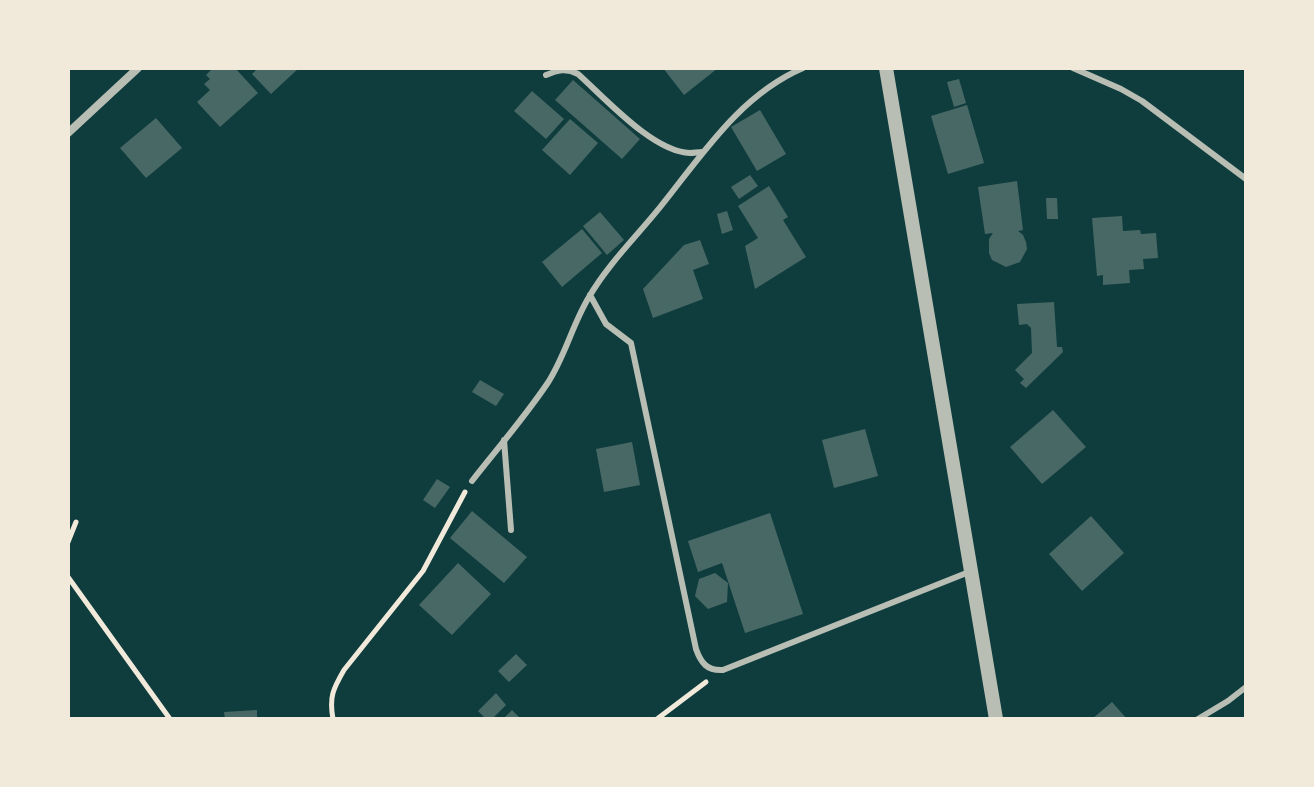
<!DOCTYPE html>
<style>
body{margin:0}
#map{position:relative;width:1314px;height:787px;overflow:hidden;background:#0f3d3e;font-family:Karla,sans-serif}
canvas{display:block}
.frame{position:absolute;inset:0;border:70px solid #f1e9da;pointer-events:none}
</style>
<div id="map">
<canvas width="1314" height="787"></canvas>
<div class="frame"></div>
</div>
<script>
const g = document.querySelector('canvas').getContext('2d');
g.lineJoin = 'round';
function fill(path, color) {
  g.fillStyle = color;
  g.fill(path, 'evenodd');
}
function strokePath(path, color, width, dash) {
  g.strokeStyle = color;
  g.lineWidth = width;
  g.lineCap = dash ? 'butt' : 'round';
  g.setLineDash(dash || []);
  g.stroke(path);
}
fill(new Path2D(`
 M 213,68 L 235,68 L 258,93 L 220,127 L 197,102 L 210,90 L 204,84 L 210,79 L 206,75 Z
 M 258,68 L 299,68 L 271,94 L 252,74 Z
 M 663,68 L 718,68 L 684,95 Z
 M 959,79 L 966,103 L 954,107 L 947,82 Z
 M 573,80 L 640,139 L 622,159 L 555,100 Z
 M 532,91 L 564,119 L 546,139 L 514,111 Z
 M 967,105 L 984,163 L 948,174 L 931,116 Z
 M 760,110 L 786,154 L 757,171 L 731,127 Z
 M 156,118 L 182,148 L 146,178 L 120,148 Z
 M 570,119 L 598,143 L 570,175 L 542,150 Z
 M 750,175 L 758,186 L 739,199 L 731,187 Z
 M 1017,181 L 1023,230 L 1018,231 L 1023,235 L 1026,242 L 1027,249 L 1020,262 L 1006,267 L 992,260 L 989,253 L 989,239 L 993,233 L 985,234 L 978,187 Z
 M 769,186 L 788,217 L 783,220 L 806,257 L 755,289 L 745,246 L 758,238 L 738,206 Z
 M 1046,198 L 1057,198 L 1058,219 L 1047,219 Z
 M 727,211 L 733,230 L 722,234 L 717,214 Z
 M 600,212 L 624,240 L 607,255 L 583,226 Z
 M 1122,216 L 1123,231 L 1140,230 L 1141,234 L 1156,233 L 1158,258 L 1143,259 L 1144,269 L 1129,270 L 1130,283 L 1103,285 L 1103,275 L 1097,276 L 1092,218 Z
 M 582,229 L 602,253 L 562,287 L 542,262 Z
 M 700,240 L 709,264 L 693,270 L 703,299 L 653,318 L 643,289 L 684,245 Z
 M 1054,302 L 1057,347 L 1062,347 L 1063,352 L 1026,388 L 1020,383 L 1024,379 L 1015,370 L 1032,353 L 1031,328 L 1027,324 L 1019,325 L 1017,304 Z
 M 480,380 L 504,394 L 496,406 L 472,392 Z
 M 1053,410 L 1086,447 L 1042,484 L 1010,447 Z
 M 865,429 L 878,476 L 834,488 L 822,440 Z
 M 632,442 L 640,485 L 604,492 L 596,449 Z
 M 437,479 L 450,487 L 435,508 L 423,500 Z
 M 472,511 L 527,557 L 504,583 L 450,538 Z
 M 770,513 L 803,614 L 745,633 L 722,563 L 698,572 L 688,541 Z
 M 1091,516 L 1124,553 L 1082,591 L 1049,554 Z
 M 458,563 L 491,594 L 452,635 L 419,605 Z
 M 715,573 L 728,583 L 727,602 L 708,609 L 695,596 L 699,579 Z
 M 516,654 L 527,665 L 509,682 L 498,671 Z
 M 496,693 L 506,705 L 492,719 L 486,719 L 478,711 Z
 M 1112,702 L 1127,719 L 1092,719 Z
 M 257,710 L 257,719 L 225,719 L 224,712 Z
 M 512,710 L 521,719 L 503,719 Z`), '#486865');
strokePath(new Path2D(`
 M 68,542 L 76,522
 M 68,577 L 170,719
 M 333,719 C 329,697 333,689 344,670 L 423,571 L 465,492
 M 657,719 L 706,682`), '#f1e9da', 5);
strokePath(new Path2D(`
 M 1073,68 L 1121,89 L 1142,101 L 1246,179
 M 546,75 C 558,70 566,68 578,74 C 605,98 653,152 690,153 C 694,153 698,152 702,152
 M 590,295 L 606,324 L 631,343 L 696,649 C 701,663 707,671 723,670 L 969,572
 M 504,440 L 511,530
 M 472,481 C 497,449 524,418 547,384 C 565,357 572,325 589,297 C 608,264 637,236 661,206 C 702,155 740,95 803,68
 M 1198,719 L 1228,701 L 1246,687`), '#b8beb3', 6);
strokePath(new Path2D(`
 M 68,133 L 138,68`), '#b8beb3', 8);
strokePath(new Path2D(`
 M 886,68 L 996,719`), '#b8beb3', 14);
</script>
